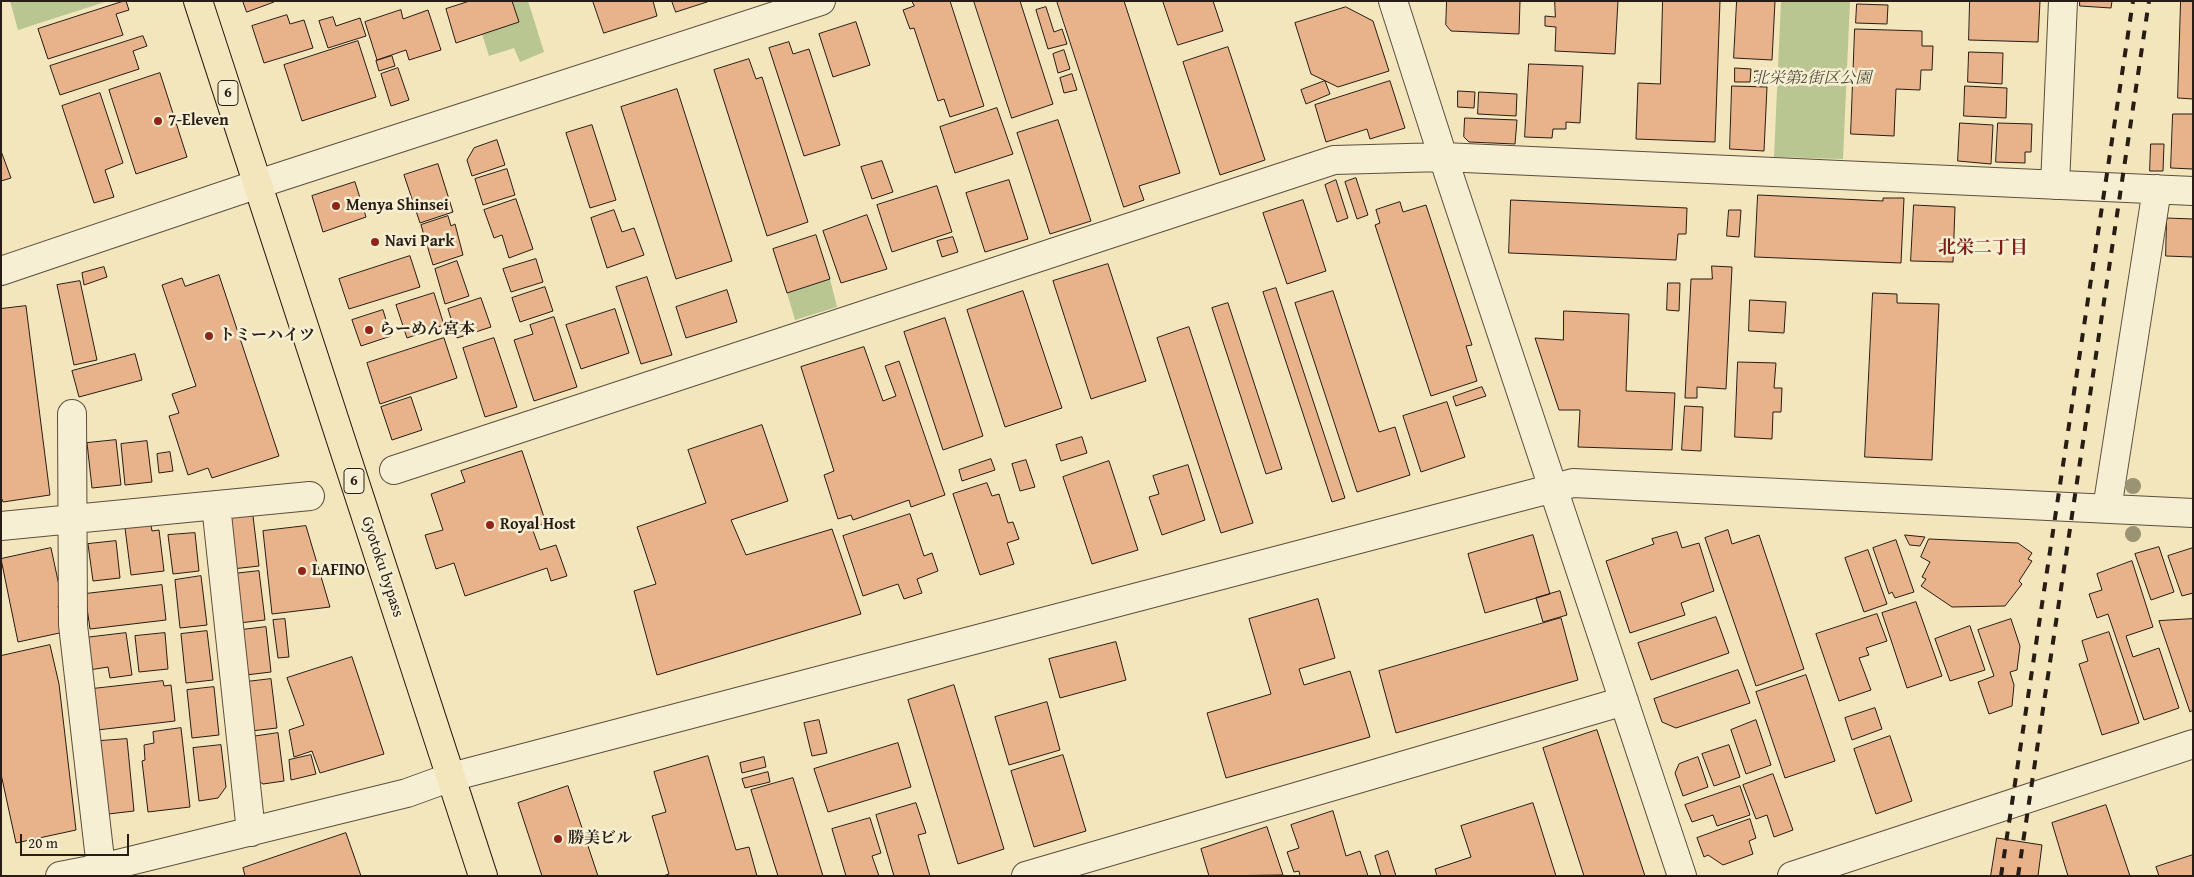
<!DOCTYPE html>
<meta charset="utf-8">
<style>
body{margin:0}
#map{position:relative;width:2194px;height:877px;overflow:hidden;background:#f3e6bc;font-family:"Gentium Book Plus",serif}
canvas{display:block}
.frame{position:absolute;inset:0;border:2px solid #281c14;pointer-events:none}
.scale{position:absolute;left:20px;top:834px;width:109px;height:22px;box-sizing:border-box;border:2px solid #281c14;border-top:0;padding-left:6px;font-size:15px;line-height:18px;white-space:nowrap;color:#281c14;-webkit-text-stroke:4px #f7efd3;paint-order:stroke}
</style>
<div id="map">
<canvas width="2194" height="877"></canvas>
<div class="frame"></div>
<div class="scale">20 m</div>
</div>
<script>
const g = document.querySelector('canvas').getContext('2d');
g.lineJoin = 'round';
function fill(path, color) {
  g.fillStyle = color;
  g.fill(path, 'evenodd');
}
function strokePath(path, color, width, dash) {
  g.strokeStyle = color;
  g.lineWidth = width;
  g.lineCap = dash ? 'butt' : 'round';
  g.setLineDash(dash || []);
  g.stroke(path);
}
function label(font, color, halo, rows, align = 'center') {
  g.font = font + ' "Gentium Book Plus","Noto Serif JP",serif';
  g.lineWidth = 5;
  g.setLineDash([]);
  g.textBaseline = 'middle';
  g.strokeStyle = halo;
  g.fillStyle = color;
  for (const [text, x, y, turn = 0] of rows) {
    g.save();
    g.translate(x, y);
    g.rotate((+turn || 0) * Math.PI / 180);
    g.textAlign = isNaN(turn) ? turn : align;
    if (halo) g.strokeText(text, 0, 0);
    g.fillText(text, 0, 0);
    g.restore();
  }
}
fill(new Path2D(`
 M 10,1 L 108,1 L 18,30 Z
 M 512,1 L 528,1 L 544,52 L 520,62 L 514,48 L 489,56 L 482,34 L 519,22 Z
 M 1781,1 L 1850,1 L 1843,159 L 1774,157 Z
 M 830,279 L 837,307 L 795,320 L 787,293 Z`), '#b9c692');
const building = new Path2D(`
 M 124,1 L 126,1 L 129,10 L 116,14 L 123,35 L 48,59 L 38,29 Z
 M 243,1 L 273,1 L 274,2 L 247,12 Z
 M 470,1 L 512,1 L 519,22 L 456,43 L 446,9 Z
 M 593,1 L 653,1 L 657,16 L 604,33 Z
 M 672,1 L 710,1 L 676,12 Z
 M 912,1 L 950,1 L 984,106 L 950,117 L 944,99 L 938,101 L 914,28 L 910,29 L 903,10 L 914,6 Z
 M 974,1 L 1020,1 L 1053,104 L 1012,118 Z
 M 1057,1 L 1124,1 L 1180,173 L 1139,186 L 1144,200 L 1124,207 Z
 M 1163,1 L 1213,1 L 1223,31 L 1178,45 Z
 M 1447,1 L 1520,1 L 1519,34 L 1451,31 L 1446,25 Z
 M 1555,1 L 1618,1 L 1615,54 L 1555,51 L 1556,27 L 1545,26 L 1545,16 L 1555,17 Z
 M 1663,1 L 1720,1 L 1715,142 L 1636,139 L 1638,83 L 1660,84 Z
 M 1737,1 L 1775,1 L 1772,60 L 1734,58 Z
 M 1970,1 L 2040,1 L 2038,42 L 1969,40 Z
 M 2080,1 L 2112,1 L 2111,8 L 2080,6 Z
 M 2181,1 L 2193,1 L 2193,99 L 2178,98 Z
 M 1857,4 L 1888,5 L 1887,24 L 1856,23 Z
 M 1046,7 L 1054,32 L 1062,29 L 1067,44 L 1048,49 L 1036,10 Z
 M 1346,7 L 1373,21 L 1389,71 L 1338,87 L 1311,74 L 1295,23 Z
 M 401,10 L 403,19 L 428,10 L 441,50 L 409,60 L 406,50 L 377,60 L 365,22 Z
 M 287,15 L 290,24 L 304,20 L 313,48 L 264,63 L 252,26 Z
 M 333,17 L 336,26 L 360,18 L 366,36 L 328,48 L 319,21 Z
 M 856,22 L 870,65 L 833,77 L 819,34 Z
 M 1855,29 L 1922,31 L 1922,46 L 1933,46 L 1932,70 L 1921,70 L 1920,90 L 1896,89 L 1894,136 L 1851,134 Z
 M 143,36 L 147,46 L 133,51 L 139,69 L 60,95 L 50,66 Z
 M 358,41 L 376,97 L 302,121 L 284,65 Z
 M 789,42 L 793,54 L 809,49 L 840,145 L 804,156 L 769,48 Z
 M 1228,47 L 1265,160 L 1220,175 L 1183,62 Z
 M 1064,50 L 1070,69 L 1058,73 L 1053,54 Z
 M 1969,52 L 2003,53 L 2002,84 L 1968,82 Z
 M 392,56 L 395,66 L 379,71 L 376,61 Z
 M 749,59 L 756,79 L 762,77 L 808,222 L 767,236 L 714,70 Z
 M 1529,64 L 1583,66 L 1580,123 L 1566,122 L 1566,129 L 1553,129 L 1552,138 L 1525,137 Z
 M 398,68 L 409,100 L 391,106 L 381,74 Z
 M 1735,68 L 1751,69 L 1750,82 L 1735,82 Z
 M 1755,71 L 1767,71 L 1767,83 L 1755,82 Z
 M 160,73 L 187,157 L 136,174 L 109,90 Z
 M 1072,74 L 1077,90 L 1064,93 L 1060,78 Z
 M 1325,81 L 1330,94 L 1306,104 L 1301,90 Z
 M 1390,81 L 1405,128 L 1370,139 L 1367,129 L 1326,142 L 1315,105 Z
 M 1732,86 L 1767,87 L 1764,151 L 1730,149 Z
 M 1965,86 L 2007,88 L 2006,118 L 1964,116 Z
 M 677,89 L 732,261 L 676,279 L 621,107 Z
 M 1458,91 L 1475,92 L 1474,108 L 1458,107 Z
 M 1479,92 L 1517,94 L 1516,116 L 1478,114 Z
 M 100,93 L 123,163 L 105,170 L 114,197 L 94,203 L 62,106 Z
 M 997,108 L 1013,154 L 955,173 L 940,127 Z
 M 2173,114 L 2193,114 L 2193,169 L 2171,168 Z
 M 1465,118 L 1517,120 L 1515,144 L 1469,142 L 1464,137 Z
 M 1058,120 L 1091,221 L 1050,234 L 1017,133 Z
 M 1960,123 L 1993,125 L 1991,164 L 1958,161 Z
 M 1998,123 L 2032,124 L 2031,152 L 2025,152 L 2025,163 L 1996,162 Z
 M 592,125 L 616,200 L 590,208 L 566,133 Z
 M 497,140 L 505,165 L 472,176 L 467,160 L 474,148 Z
 M 2151,144 L 2164,144 L 2163,171 L 2150,171 Z
 M 1,151 L 11,178 L 1,181 Z
 M 882,161 L 893,192 L 872,199 L 861,167 Z
 M 438,164 L 453,212 L 420,223 L 404,175 Z
 M 507,169 L 515,195 L 483,205 L 475,179 Z
 M 1356,178 L 1368,215 L 1357,219 L 1345,182 Z
 M 1009,180 L 1028,239 L 985,252 L 966,193 Z
 M 1336,180 L 1348,218 L 1337,222 L 1325,185 Z
 M 355,182 L 366,217 L 323,232 L 312,196 Z
 M 937,186 L 952,232 L 892,252 L 877,205 Z
 M 1758,195 L 1883,201 L 1883,198 L 1904,198 L 1901,263 L 1755,257 Z
 M 516,199 L 533,249 L 509,258 L 502,235 L 494,238 L 484,210 Z
 M 1303,200 L 1326,271 L 1287,284 L 1263,213 Z
 M 1511,200 L 1687,208 L 1686,234 L 1678,234 L 1676,260 L 1509,253 Z
 M 1400,202 L 1403,212 L 1426,205 L 1472,345 L 1466,346 L 1477,381 L 1431,396 L 1375,225 L 1380,223 L 1376,210 Z
 M 1914,205 L 1955,207 L 1953,262 L 1911,261 Z
 M 614,210 L 622,232 L 634,228 L 644,255 L 607,268 L 591,218 Z
 M 1729,210 L 1741,210 L 1739,237 L 1727,236 Z
 M 867,215 L 887,269 L 841,283 L 823,231 Z
 M 448,216 L 451,226 L 455,224 L 463,255 L 433,265 L 421,225 Z
 M 2167,218 L 2193,219 L 2193,257 L 2166,256 Z
 M 816,235 L 830,279 L 787,293 L 773,249 Z
 M 953,237 L 958,252 L 942,257 L 937,241 Z
 M 410,256 L 420,287 L 349,309 L 339,279 Z
 M 536,259 L 543,282 L 511,292 L 503,269 Z
 M 457,261 L 469,296 L 445,304 L 435,269 Z
 M 1108,264 L 1146,381 L 1091,399 L 1053,281 Z
 M 1712,266 L 1732,267 L 1726,389 L 1697,387 L 1697,398 L 1685,398 L 1691,279 L 1712,279 Z
 M 104,267 L 107,277 L 84,285 L 82,273 Z
 M 219,275 L 279,456 L 212,478 L 208,468 L 188,475 L 169,416 L 179,413 L 172,394 L 196,386 L 162,285 L 182,278 L 185,286 Z
 M 647,277 L 672,355 L 641,364 L 616,287 Z
 M 80,281 L 97,360 L 74,365 L 57,285 Z
 M 1668,283 L 1680,283 L 1679,311 L 1667,310 Z
 M 545,287 L 553,311 L 520,322 L 512,298 Z
 M 1276,288 L 1345,498 L 1332,502 L 1263,292 Z
 M 727,290 L 737,322 L 686,338 L 676,307 Z
 M 1023,291 L 1062,408 L 1005,427 L 967,310 Z
 M 1333,291 L 1379,432 L 1395,427 L 1410,475 L 1357,492 L 1295,303 Z
 M 434,293 L 444,325 L 407,338 L 396,305 Z
 M 1873,293 L 1897,294 L 1897,303 L 1939,304 L 1932,460 L 1865,457 Z
 M 481,298 L 491,327 L 457,338 L 448,309 Z
 M 1750,300 L 1786,302 L 1784,333 L 1749,331 Z
 M 1228,303 L 1282,469 L 1266,474 L 1212,308 Z
 M 26,306 L 50,495 L 3,502 L 1,497 L 1,309 Z
 M 615,309 L 629,353 L 581,369 L 566,325 Z
 M 383,310 L 391,336 L 361,346 L 352,320 Z
 M 1564,311 L 1629,314 L 1626,391 L 1675,393 L 1672,450 L 1578,447 L 1580,410 L 1559,410 L 1535,338 L 1563,340 Z
 M 554,317 L 577,387 L 534,401 L 514,340 L 533,334 L 530,325 Z
 M 945,318 L 983,436 L 943,450 L 904,332 Z
 M 1189,327 L 1253,523 L 1221,533 L 1157,338 Z
 M 444,338 L 457,378 L 380,404 L 367,363 Z
 M 494,338 L 517,407 L 485,417 L 463,348 Z
 M 864,347 L 883,401 L 896,396 L 885,366 L 899,361 L 945,495 L 911,507 L 909,500 L 853,520 L 851,515 L 838,519 L 824,475 L 834,471 L 801,367 Z
 M 135,354 L 142,380 L 79,397 L 72,371 Z
 M 1738,362 L 1776,363 L 1774,388 L 1782,388 L 1781,412 L 1773,412 L 1772,439 L 1735,437 Z
 M 1482,387 L 1486,396 L 1456,406 L 1453,397 Z
 M 411,397 L 422,430 L 392,440 L 381,407 Z
 M 1447,402 L 1465,457 L 1421,472 L 1403,416 Z
 M 1685,406 L 1703,407 L 1701,451 L 1682,450 Z
 M 762,425 L 788,501 L 731,520 L 746,555 L 832,529 L 861,614 L 657,675 L 634,591 L 656,584 L 637,527 L 706,503 L 688,450 Z
 M 1082,437 L 1087,453 L 1061,461 L 1056,445 Z
 M 116,440 L 121,485 L 92,488 L 87,443 Z
 M 147,441 L 152,482 L 125,485 L 121,444 Z
 M 522,451 L 546,523 L 532,528 L 540,550 L 556,545 L 567,576 L 551,581 L 547,568 L 465,596 L 454,563 L 436,569 L 425,535 L 443,530 L 431,494 L 465,482 L 461,471 Z
 M 170,452 L 173,471 L 159,473 L 157,454 Z
 M 991,459 L 995,470 L 962,481 L 959,470 Z
 M 1026,460 L 1035,487 L 1020,491 L 1012,464 Z
 M 1109,461 L 1138,550 L 1092,564 L 1063,477 Z
 M 1188,465 L 1205,520 L 1162,535 L 1149,497 L 1159,494 L 1153,476 Z
 M 987,483 L 992,496 L 999,494 L 1008,523 L 1013,522 L 1019,539 L 1007,543 L 1014,564 L 980,575 L 953,494 Z
 M 910,514 L 924,556 L 932,553 L 938,571 L 917,579 L 922,593 L 904,599 L 898,584 L 863,596 L 843,536 Z
 M 253,516 L 259,566 L 232,569 L 226,518 Z
 M 151,525 L 152,531 L 159,530 L 164,571 L 131,575 L 125,528 Z
 M 306,526 L 330,607 L 272,614 L 263,531 Z
 M 1728,530 L 1732,544 L 1759,535 L 1804,669 L 1756,686 L 1705,538 Z
 M 1677,532 L 1682,548 L 1699,543 L 1714,591 L 1681,603 L 1685,615 L 1630,633 L 1606,561 L 1654,544 L 1652,539 Z
 M 195,533 L 199,571 L 173,574 L 168,535 Z
 M 1533,535 L 1550,594 L 1485,613 L 1468,554 Z
 M 1905,535 L 1925,537 L 1920,546 L 1910,545 Z
 M 1929,539 L 2018,543 L 2032,553 L 2028,559 L 2032,561 L 2019,581 L 2022,584 L 2005,606 L 1952,607 L 1921,586 L 1926,579 L 1922,577 L 1930,562 L 1921,557 Z
 M 1896,540 L 1914,592 L 1895,598 L 1892,592 L 1889,594 L 1873,548 Z
 M 116,541 L 120,578 L 93,581 L 88,544 Z
 M 2159,547 L 2174,592 L 2151,600 L 2135,554 Z
 M 51,548 L 63,604 L 58,606 L 64,632 L 18,642 L 1,559 Z
 M 2193,548 L 2193,593 L 2182,596 L 2168,556 Z
 M 1868,550 L 1887,604 L 1864,612 L 1845,558 Z
 M 2132,561 L 2153,627 L 2126,636 L 2133,657 L 2159,648 L 2179,708 L 2144,720 L 2108,614 L 2097,618 L 2089,594 L 2102,590 L 2097,574 Z
 M 259,571 L 265,620 L 239,623 L 233,574 Z
 M 201,576 L 207,625 L 180,628 L 175,580 Z
 M 162,585 L 166,620 L 90,629 L 85,594 Z
 M 1560,591 L 1567,615 L 1543,622 L 1536,598 Z
 M 1318,599 L 1335,658 L 1299,669 L 1304,685 L 1350,671 L 1370,737 L 1226,778 L 1207,713 L 1271,694 L 1249,619 Z
 M 1916,602 L 1942,676 L 1907,688 L 1882,613 Z
 M 1877,614 L 1887,641 L 1866,648 L 1869,655 L 1859,658 L 1871,690 L 1839,701 L 1816,634 Z
 M 1716,617 L 1729,653 L 1651,680 L 1638,643 Z
 M 1561,618 L 1578,680 L 1396,733 L 1379,671 Z
 M 285,619 L 289,657 L 278,658 L 273,620 Z
 M 2011,619 L 2020,646 L 2017,670 L 2010,672 L 2014,685 L 2012,706 L 1989,714 L 1978,682 L 1994,676 L 1978,630 Z
 M 2193,619 L 2193,710 L 2190,712 L 2159,621 Z
 M 1970,626 L 1985,670 L 1950,681 L 1935,639 Z
 M 266,627 L 271,672 L 246,675 L 241,630 Z
 M 207,631 L 213,680 L 186,683 L 181,634 Z
 M 2109,632 L 2139,723 L 2102,735 L 2079,664 L 2088,661 L 2082,641 Z
 M 126,633 L 132,675 L 110,678 L 108,667 L 89,670 L 84,638 Z
 M 165,633 L 168,669 L 139,672 L 135,636 Z
 M 1116,642 L 1126,680 L 1060,698 L 1049,659 Z
 M 50,645 L 59,684 L 76,830 L 16,843 L 1,774 L 1,656 Z
 M 352,657 L 384,754 L 320,773 L 312,751 L 294,757 L 289,730 L 304,725 L 287,678 Z
 M 1738,670 L 1750,703 L 1676,728 L 1662,722 L 1654,699 Z
 M 1806,675 L 1835,761 L 1785,778 L 1756,692 Z
 M 271,679 L 277,728 L 251,731 L 246,682 Z
 M 163,681 L 164,686 L 171,685 L 175,721 L 97,730 L 92,689 Z
 M 954,685 L 1004,849 L 958,864 L 908,700 Z
 M 214,687 L 219,735 L 192,738 L 187,690 Z
 M 1047,702 L 1060,750 L 1009,765 L 995,717 Z
 M 1875,708 L 1882,729 L 1852,740 L 1845,718 Z
 M 819,720 L 827,753 L 812,756 L 804,723 Z
 M 1756,720 L 1771,765 L 1746,774 L 1731,730 Z
 M 181,728 L 190,807 L 148,812 L 142,761 L 145,760 L 144,745 L 154,743 L 153,732 Z
 M 1597,730 L 1645,876 L 1584,876 L 1543,748 Z
 M 278,733 L 284,781 L 263,784 L 256,779 L 251,737 Z
 M 1890,736 L 1912,801 L 1876,814 L 1854,749 Z
 M 127,739 L 134,811 L 100,815 L 100,741 Z
 M 898,743 L 911,787 L 828,812 L 814,769 Z
 M 221,745 L 226,787 L 218,798 L 199,801 L 193,748 Z
 M 1729,745 L 1740,777 L 1714,786 L 1702,754 Z
 M 311,755 L 316,774 L 291,780 L 289,760 Z
 M 1063,755 L 1086,831 L 1034,847 L 1011,771 Z
 M 708,756 L 736,850 L 749,847 L 757,876 L 663,876 L 669,874 L 652,816 L 666,812 L 654,772 Z
 M 764,757 L 766,767 L 742,773 L 740,763 Z
 M 1698,757 L 1708,787 L 1683,796 L 1675,773 L 1679,764 Z
 M 768,772 L 770,782 L 745,788 L 742,779 Z
 M 1773,774 L 1793,830 L 1774,837 L 1767,815 L 1756,819 L 1743,785 Z
 M 793,778 L 823,876 L 778,876 L 751,790 Z
 M 568,786 L 598,876 L 542,876 L 518,803 Z
 M 1740,786 L 1750,815 L 1717,826 L 1713,815 L 1692,822 L 1685,805 Z
 M 916,803 L 926,833 L 918,835 L 930,876 L 894,876 L 876,815 Z
 M 1533,803 L 1556,876 L 1437,876 L 1435,869 L 1471,857 L 1461,826 Z
 M 2106,805 L 2130,876 L 2068,876 L 2052,823 Z
 M 1333,811 L 1346,856 L 1360,851 L 1368,876 L 1300,876 L 1299,871 L 1294,872 L 1287,852 L 1299,848 L 1291,825 Z
 M 870,818 L 881,853 L 872,856 L 879,876 L 846,876 L 832,829 Z
 M 1750,819 L 1756,838 L 1749,841 L 1753,854 L 1723,865 L 1708,855 L 1704,857 L 1697,838 Z
 M 1267,827 L 1283,875 L 1209,876 L 1201,849 Z
 M 346,833 L 361,876 L 245,876 L 243,868 Z
 M 1997,838 L 2042,845 L 2038,876 L 1991,876 Z
 M 1388,851 L 1396,876 L 1381,876 L 1375,856 Z
 M 2193,855 L 2193,876 L 2159,876 L 2156,867 Z`);
fill(building, '#e8b28b');
strokePath(building, '#281c14', 1);
const minor = new Path2D(`
 M 1393,1 L 1443,157 L 1682,876
 M 2055,185 L 2063,1
 M 1,271 L 258,184 L 821,1
 M 72,414 L 73,625 L 101,868
 M 394,470 L 1334,160 L 1443,157 L 2193,191
 M 216,505 L 251,832
 M 2107,509 L 2157,189
 M 1,526 L 310,496
 M 60,876 L 101,868 L 407,793 L 451,777 L 1573,483 L 2193,513
 M 1026,876 L 1624,701
 M 1792,876 L 2193,744`);
const major = new Path2D(`
 M 198,1 L 483,876`);
strokePath(minor, '#5b4e3e', 30);
strokePath(major, '#281c14', 30);
strokePath(minor, '#f7efd3', 28);
strokePath(major, '#f3e6bc', 28);
strokePath(new Path2D(`
 M 2001,876 L 2133,1
 M 2018,876 L 2149,1`), '#281c14', 4, [9, 9]);
g.fillStyle = '#9c9374';
for (const [x, y] of [
 [2133,486],
 [2133,534]
]) {
  g.beginPath();
  g.arc(x, y, 8, 0, 2 * Math.PI);
  g.fill();
}
for (const [x, y, r, color] of [
 [158,121,5,"#8f2418"],
 [336,206,5,"#8f2418"],
 [375,242,5,"#8f2418"],
 [369,330,5,"#8f2418"],
 [209,336,5,"#8f2418"],
 [490,525,5,"#8f2418"],
 [302,571,5,"#8f2418"],
 [558,839,5,"#8f2418"]
]) {
  const dot = new Path2D();
  dot.arc(x, y, r, 0, 2 * Math.PI);
  g.fillStyle = color;
  g.fill(dot);
  strokePath(dot, '#f7efd3', 2);
}
for (const [x, y, w] of [
 [228,93,20],
 [354,481,20]
]) {
  const box = new Path2D();
  box.roundRect(x - w / 2, y - 12.5, w, 25, 4);
  g.fillStyle = '#f7efd3';
  g.fill(box);
  strokePath(box, '#281c14', 1);
}
label('bold 15px', '#281c14', null, [
 ["6",228,93],
 ["6",354,481]
]);
label('italic 16px', '#544f3a', '#f7efd3', [
 ["北栄第2街区公園",1812,79]
]);
label('bold 16px', '#281c14', '#f7efd3', [
 ["7-Eleven",168,121],
 ["Menya Shinsei",346,206],
 ["Navi Park",385,242],
 ["らーめん宮本",379,330],
 ["トミーハイツ",219,336],
 ["Royal Host",500,525],
 ["LAFINO",312,571],
 ["勝美ビル",568,839]
], 'left');
label('16px', '#281c14', '#f7efd3', [
 ["Gyotoku bypass",382,567,72]
]);
label('bold 18px', '#7a1f14', '#f7efd3', [
 ["北栄二丁目",1983,248]
]);
</script>
